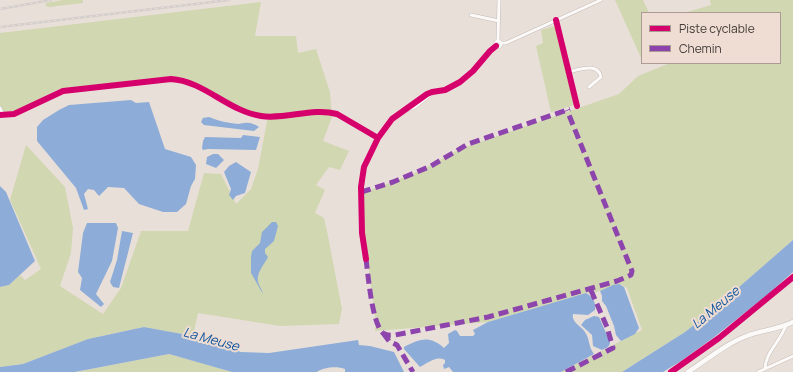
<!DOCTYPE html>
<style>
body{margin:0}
#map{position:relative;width:793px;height:372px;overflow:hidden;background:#e9dfd9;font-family:Manrope,sans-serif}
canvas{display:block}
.legend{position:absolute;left:641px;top:12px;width:140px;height:52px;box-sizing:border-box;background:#efddd3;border:1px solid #aa9c95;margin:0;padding:5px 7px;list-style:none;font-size:12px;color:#423b37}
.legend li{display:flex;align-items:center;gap:8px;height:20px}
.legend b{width:20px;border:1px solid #aa9c95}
</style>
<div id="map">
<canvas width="793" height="372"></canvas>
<ul class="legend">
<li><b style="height:5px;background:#d6006c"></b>Piste cyclable</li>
<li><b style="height:5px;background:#8e44ad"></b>Chemin</li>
</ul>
</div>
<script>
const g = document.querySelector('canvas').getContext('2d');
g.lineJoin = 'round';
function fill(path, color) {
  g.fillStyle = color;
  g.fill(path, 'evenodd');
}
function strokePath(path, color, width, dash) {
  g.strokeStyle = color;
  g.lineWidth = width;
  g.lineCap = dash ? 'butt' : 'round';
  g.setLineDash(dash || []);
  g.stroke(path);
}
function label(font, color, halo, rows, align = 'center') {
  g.font = font + ' Manrope,sans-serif';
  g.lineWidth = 4;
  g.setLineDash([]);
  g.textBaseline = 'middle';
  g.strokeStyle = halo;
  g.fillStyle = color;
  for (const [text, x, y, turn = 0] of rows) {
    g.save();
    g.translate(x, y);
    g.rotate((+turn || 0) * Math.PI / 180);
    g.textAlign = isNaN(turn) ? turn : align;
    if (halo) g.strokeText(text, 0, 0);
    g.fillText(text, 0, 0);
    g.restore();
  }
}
fill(new Path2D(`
 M 63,0 L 83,0 L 83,3 L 49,7 L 46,6 L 46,3 Z
 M 615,0 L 643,0 L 649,13 L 642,13 L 642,60 Z
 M 710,0 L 793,0 L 793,240 L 708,314 L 685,332 L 622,372 L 561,372 L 642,330 L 627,288 L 622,285 L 592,293 L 586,293 L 488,322 L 375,331 L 376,323 L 363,228 L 363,193 L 420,171 L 460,149 L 619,94 L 638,76 L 670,63 L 780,63 L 780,13 L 684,13 L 711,5 Z
 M 261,2 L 255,36 L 296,36 L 298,53 L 316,49 L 330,92 L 332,117 L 323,141 L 349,151 L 340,170 L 329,167 L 316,185 L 325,190 L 315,213 L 324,218 L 327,231 L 342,309 L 339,324 L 280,326 L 198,313 L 193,336 L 144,327 L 88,339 L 23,364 L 0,367 L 0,287 L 9,285 L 20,275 L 25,280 L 41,269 L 10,200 L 26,145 L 65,187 L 73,228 L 71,253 L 60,286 L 103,314 L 121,288 L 141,231 L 188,231 L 204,173 L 221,174 L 236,204 L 251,189 L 258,169 L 268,116 L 250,113 L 185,78 L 165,77 L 59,89 L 14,112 L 0,113 L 0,33 Z
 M 555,26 L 574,105 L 551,112 L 536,46 L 543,43 L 541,30 Z
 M 169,354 L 232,372 L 75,372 L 76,372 Z`), '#d1d7b0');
fill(new Path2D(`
 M 131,100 L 136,103 L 149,102 L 165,149 L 191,157 L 196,165 L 195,179 L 191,186 L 186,204 L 177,212 L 163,212 L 139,204 L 124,188 L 108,187 L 99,196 L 94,190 L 88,189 L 84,194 L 88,209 L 84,210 L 76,188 L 37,141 L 37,127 L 43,120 L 59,110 L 69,105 Z
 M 209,117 C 219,121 228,123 238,124 C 240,124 242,123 244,123 C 249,122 255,124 259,127 L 254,131 L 204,125 L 201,122 L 203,118 Z
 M 243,135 L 260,137 L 256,150 L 208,149 L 203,150 L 202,148 L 203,141 L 205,137 L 241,138 Z
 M 213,154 L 218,154 L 224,160 L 216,168 L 206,164 L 207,157 Z
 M 236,162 L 251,172 L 245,193 L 236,196 L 233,200 L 229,195 L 231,189 L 224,172 L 229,166 Z
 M 0,186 L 6,192 L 35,261 L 9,285 L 0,287 Z
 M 272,222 L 276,222 L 278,226 L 274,241 L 265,249 L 265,253 L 268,257 C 264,265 256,273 258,282 C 259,286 262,289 263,294 L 251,273 L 251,257 L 252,251 L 260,243 L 262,232 Z
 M 87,223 L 116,223 L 118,228 L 112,261 L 96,294 L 104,304 L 101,307 L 80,290 L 82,278 L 78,272 L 83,233 Z
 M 122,231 L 133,233 L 119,288 L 113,287 L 110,282 L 117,260 Z
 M 793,240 L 793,272 L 767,295 L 713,338 L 681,361 L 663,372 L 622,372 L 685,332 L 708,314 Z
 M 619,284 L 624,287 L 639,328 L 635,334 L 621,341 L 616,335 L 614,326 L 606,306 L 602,301 L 602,296 L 600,291 L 613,285 Z
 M 586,293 C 593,297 596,302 595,310 L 588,315 L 573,314 C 571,322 581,326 585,332 C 590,339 588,346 594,354 L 561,372 L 453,372 L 449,367 L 444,369 L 443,365 L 445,363 L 445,360 C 437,355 427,363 420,367 L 404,349 L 404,347 C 420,339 429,335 444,348 L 449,343 L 448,334 L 455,330 L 457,331 L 460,336 L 473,336 L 475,334 L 473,330 L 488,322 Z
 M 594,316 L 599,317 L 610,342 C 610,347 606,348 602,350 L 593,346 L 592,335 L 581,325 L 585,320 Z
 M 144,327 L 193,336 L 241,352 L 269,353 L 358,340 L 359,345 L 370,346 L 394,352 L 404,372 L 345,372 L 345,369 C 337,366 324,367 317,372 L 232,372 L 169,354 L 75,372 L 0,372 L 0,367 L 23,364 L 88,339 Z`), '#8dadd8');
const minor = new Path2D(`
 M 471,15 L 499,21
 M 556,20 L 577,106
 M 498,41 L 499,0
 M495 44a3 3 0 1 1 6 0a3 3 0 1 1-6 0Z
 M 501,43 L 506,43 L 601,0
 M 568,72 C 578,70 598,62 601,77 L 589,87
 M 0,108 L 3,114
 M 407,110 L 415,107 L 434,92
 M 0,115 L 14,114 L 63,91 L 171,79 C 204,81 228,111 261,116 C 286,120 312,107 337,114 L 378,138
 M 366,259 L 362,233 L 361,187 L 364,167 L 378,138 L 392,119 L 427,94 L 432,92 L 445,90 L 460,82 L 473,71 L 490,51 L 496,46
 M 765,368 C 766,351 781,341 786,325
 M 758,372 L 793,356`);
const secondary = new Path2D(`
 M 688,372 C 708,359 727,343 749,335 C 764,330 779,329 793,322`);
strokePath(minor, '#c3bbb6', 4);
strokePath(secondary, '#c3bbb6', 5.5);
strokePath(minor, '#fcfaf9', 3);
strokePath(secondary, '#fcfaf9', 4.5);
const rail = new Path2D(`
 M 0,9 L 51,0
 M 0,27 L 229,0`);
strokePath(rail, '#d1cecc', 2.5);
strokePath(rail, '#efddd3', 1, [3]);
strokePath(new Path2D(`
 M 361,192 L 393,182 L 431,166 L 468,144 L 570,109
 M 366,259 C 368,274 372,324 383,333 C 387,336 391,335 395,335 L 488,317 L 617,281 L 631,275 L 632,271 L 567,110
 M 383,333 L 389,341 L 397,345 L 413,372
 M 566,372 L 613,348 L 607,327 L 590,288`), '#8e44ad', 5, [10, 5]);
strokePath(new Path2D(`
 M 556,20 L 577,106
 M 0,115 L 14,114 L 63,91 L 171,79 C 204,81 228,111 261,116 C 286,120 312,107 337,114 L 378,138
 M 366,259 L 362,233 L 361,187 L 364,167 L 378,138 L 392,119 L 427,94 L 432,92 L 445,90 L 460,82 L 473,71 L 490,51 L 496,46
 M 671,372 L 719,338 L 793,277`), '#d6006c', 6);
label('italic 13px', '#0d549f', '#efddd3', [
 ["La Meuse",716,308,-40],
 ["La Meuse",211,340,15]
]);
</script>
